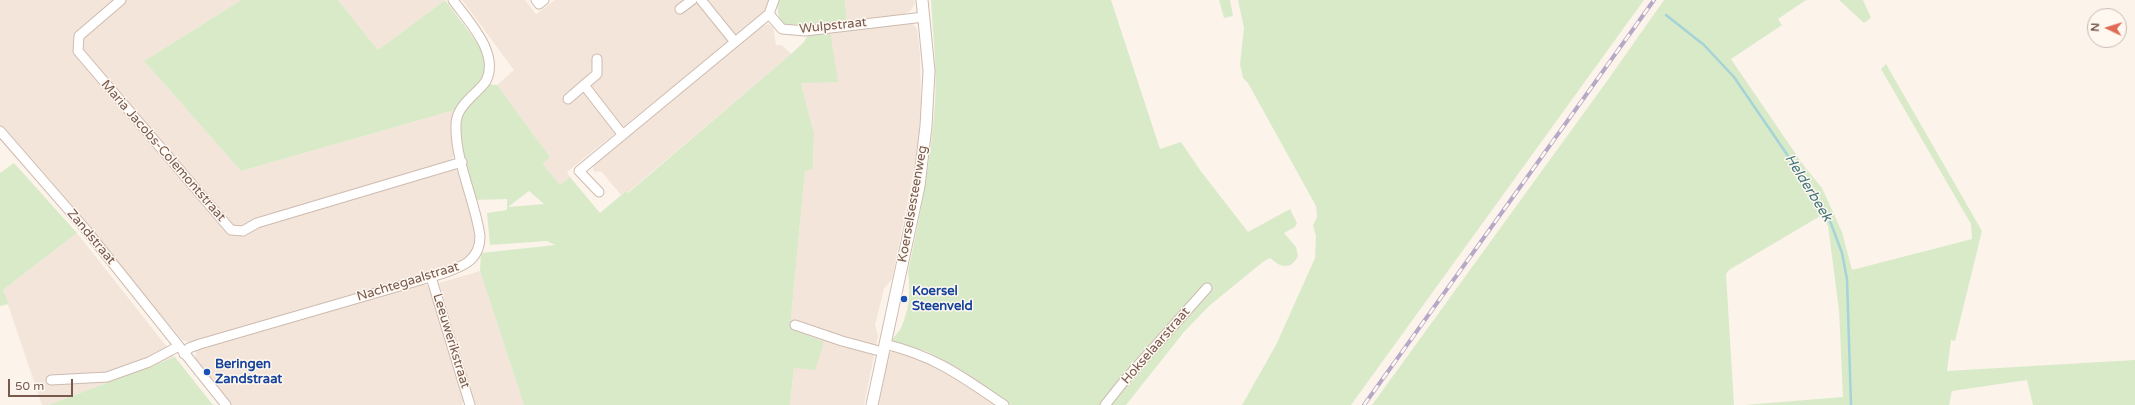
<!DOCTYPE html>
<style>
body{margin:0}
#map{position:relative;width:2135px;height:405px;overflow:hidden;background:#fcf4eb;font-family:"Varela Round",sans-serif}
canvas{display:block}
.north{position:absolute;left:2087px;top:8px;width:40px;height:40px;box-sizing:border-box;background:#fef8f1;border:1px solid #c8b8b0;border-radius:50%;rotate:274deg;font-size:11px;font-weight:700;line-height:16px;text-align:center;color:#77594e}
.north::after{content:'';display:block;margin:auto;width:14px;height:18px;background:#e06956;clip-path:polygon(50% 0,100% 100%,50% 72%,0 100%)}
.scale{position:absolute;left:8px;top:379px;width:65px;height:18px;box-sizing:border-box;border:2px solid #77594e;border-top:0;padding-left:5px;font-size:12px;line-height:14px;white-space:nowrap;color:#77594e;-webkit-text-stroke:3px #fef8f1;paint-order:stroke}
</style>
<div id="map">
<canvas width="2135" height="405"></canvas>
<div class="north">N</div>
<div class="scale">50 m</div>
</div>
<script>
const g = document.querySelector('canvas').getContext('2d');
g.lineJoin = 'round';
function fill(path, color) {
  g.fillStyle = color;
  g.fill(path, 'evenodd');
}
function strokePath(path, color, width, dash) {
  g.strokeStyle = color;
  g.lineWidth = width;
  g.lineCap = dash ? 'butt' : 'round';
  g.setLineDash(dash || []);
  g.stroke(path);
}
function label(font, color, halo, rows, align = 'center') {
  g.font = font + ' "Varela Round",sans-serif';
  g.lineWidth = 3;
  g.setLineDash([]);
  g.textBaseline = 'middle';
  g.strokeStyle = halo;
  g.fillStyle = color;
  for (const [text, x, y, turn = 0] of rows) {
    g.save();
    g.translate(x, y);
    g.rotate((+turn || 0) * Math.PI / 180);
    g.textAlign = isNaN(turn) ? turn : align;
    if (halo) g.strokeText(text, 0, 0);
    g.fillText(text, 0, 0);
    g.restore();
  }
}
fill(new Path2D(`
 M 0,0 L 115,0 L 74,48 L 227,231 L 258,226 L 452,169 L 460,172 L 477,232 L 474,252 L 456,266 L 192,343 L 182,340 L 58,190 L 0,125 Z
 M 126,0 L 241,0 L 144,61 L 241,171 L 455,110 L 453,125 L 455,155 L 449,162 L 243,227 L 234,227 L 80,48 L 82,38 Z
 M 338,0 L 445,0 L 378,50 Z
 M 462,0 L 525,0 L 536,14 L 555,0 L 769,0 L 768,7 L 763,14 L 567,172 L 570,177 L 560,185 L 543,164 L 550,157 L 497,85 L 514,70 Z
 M 845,0 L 914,0 L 915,4 L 910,11 L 902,15 L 847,22 Z
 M 906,23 L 913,24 L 917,29 L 920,54 L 921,109 L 917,155 L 892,279 L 884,289 L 875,325 L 878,336 L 864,405 L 790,405 L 794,368 L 791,318 L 805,170 L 813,169 L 814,133 L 801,83 L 830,31 Z
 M 769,24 L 773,27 L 776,45 L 782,45 L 791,54 L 627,193 L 626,191 L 621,195 L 601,171 L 596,172 L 593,170 L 593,163 L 762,26 Z
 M 77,233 L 175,357 L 48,405 L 42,405 L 3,290 Z
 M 480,271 L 524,405 L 475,405 L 439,283 Z
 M 423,284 L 428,286 L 432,293 L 464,399 L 462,405 L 231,405 L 195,360 L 196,352 L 203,348 Z
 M 894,350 L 916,355 L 955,376 L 997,405 L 878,405 L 889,354 Z`), '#f3e5d9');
fill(new Path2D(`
 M 241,0 L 338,0 L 378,50 L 445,0 L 482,49 C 494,79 471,88 455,110 L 241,171 L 144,61 Z
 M 777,0 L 845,0 L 847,22 C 833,23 791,33 782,22 C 777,16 778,7 777,0 Z
 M 931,0 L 1111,0 L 1160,149 L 1181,142 L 1200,170 L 1248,232 L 1290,209 L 1297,223 L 1295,227 L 1284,233 L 1296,247 L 1298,256 C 1291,270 1281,268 1270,258 L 1264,261 L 1209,306 L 1184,332 L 1126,405 L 1011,405 L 958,368 L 928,352 L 892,341 C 894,336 898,333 901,328 C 909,310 911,291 908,272 C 920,216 931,161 935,103 C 937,69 933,34 931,0 Z
 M 1219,0 L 1230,0 L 1233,16 L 1224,18 Z
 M 1238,0 L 1644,0 L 1351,405 L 1242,405 L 1276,345 L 1315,258 L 1316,236 L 1313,225 L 1317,217 L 1316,206 L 1248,83 L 1243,78 L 1240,64 L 1244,28 Z
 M 1664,0 L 1806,0 L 1778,19 L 1782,25 L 1731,59 L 1804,166 L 1822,188 L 1842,232 L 1852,270 L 1972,239 L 1971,224 L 1881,69 L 1886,64 L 1982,231 L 1955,341 L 1951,340 L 1947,371 L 2135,360 L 2135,405 L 2033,405 L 2027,380 L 1952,391 L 1949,405 L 1744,405 L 1843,397 L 1839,310 L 1828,226 L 1822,215 L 1729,270 L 1726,274 L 1734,405 L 1372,405 L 1607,81 Z
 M 1839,0 L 1863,0 L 1871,18 L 1864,23 Z
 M 830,31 L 838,82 L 801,83 L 814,133 L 813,169 L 805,171 L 791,318 L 792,329 L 824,342 L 815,370 L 794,368 L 790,405 L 524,405 L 480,271 L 481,253 L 555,245 L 547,241 L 490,245 L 487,213 L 507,210 L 507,199 L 475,200 C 470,179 451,129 464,109 C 470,100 479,92 487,84 L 497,85 L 550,157 L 543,164 L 560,185 L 570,177 L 600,213 L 626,191 L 628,193 L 791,54 L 804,42 L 808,34 ZM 529,191 L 544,204 L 508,207 Z
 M 14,163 L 77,233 L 3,290 L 9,304 L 0,306 L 0,173 Z
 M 175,357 L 213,405 L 48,405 Z`), '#d9eac9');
strokePath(new Path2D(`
 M 1666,15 L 1704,45 L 1734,77 L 1827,213 L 1842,253 L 1847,279 L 1851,405`), '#a6d3d7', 2.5);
const minor = new Path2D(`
 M 121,0 L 79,36 L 78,51 L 231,230 L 243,231 L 257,223 L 462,162
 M 536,0 L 539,4 L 544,0
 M 701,0 L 735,42
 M 680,9 L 692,0
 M 769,14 L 774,0
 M 584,85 L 597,74 L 597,59
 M 568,99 L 584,85 L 622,134
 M 0,131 L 87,231 L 226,405
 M 599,192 L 579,171 L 769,14 L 782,29 L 805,31 L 924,17
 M 431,277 L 470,405
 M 795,325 L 842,341 L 883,352
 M 885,344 C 937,357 961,376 1004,405
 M 184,354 L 189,348 L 200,344 L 441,274 C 462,267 480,261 480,236 C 475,200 455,161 456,125 C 456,113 463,105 471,97 C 476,92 482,87 486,81 C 500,53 468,21 453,0
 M 51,380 L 107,377 L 149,362 L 179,346
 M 1105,405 L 1125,380 L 1207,288`);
const tertiary = new Path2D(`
 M 872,405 L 919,186 L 926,126 L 929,71 L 922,0`);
strokePath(minor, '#cebbb0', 11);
strokePath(tertiary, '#cebbb0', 13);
strokePath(minor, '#fff', 9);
strokePath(tertiary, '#fff', 11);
const rail = new Path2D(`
 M 1364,405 L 1654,0`);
strokePath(rail, '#b6a8c7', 4);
strokePath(rail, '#fef8f1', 2.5, [8]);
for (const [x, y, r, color] of [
 [904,299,4,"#1a4fb4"],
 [207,372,4,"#1a4fb4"]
]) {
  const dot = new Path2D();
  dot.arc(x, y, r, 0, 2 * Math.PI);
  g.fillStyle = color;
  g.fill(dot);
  strokePath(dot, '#fef8f1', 1.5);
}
label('13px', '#77594e', '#fef8f1', [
 ["Wulpstraat",833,26,-6],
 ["Maria Jacobs-Colemontstraat",163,151,49],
 ["Koerselsesteenweg",913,204,-80],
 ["Zandstraat",91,237,50],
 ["Nachtegaalstraat",408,282,-17],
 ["Leeuwerikstraat",451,341,73],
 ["Hokselaarstraat",1156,346,-49]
]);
label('bold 13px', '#164399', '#fef8f1', [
 ["Koersel",912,292],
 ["Steenveld",912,307],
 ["Beringen",215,365],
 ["Zandstraat",215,380]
], 'left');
label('italic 14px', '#42767b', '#fef8f1', [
 ["Helderbeek",1808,188,58]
]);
</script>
